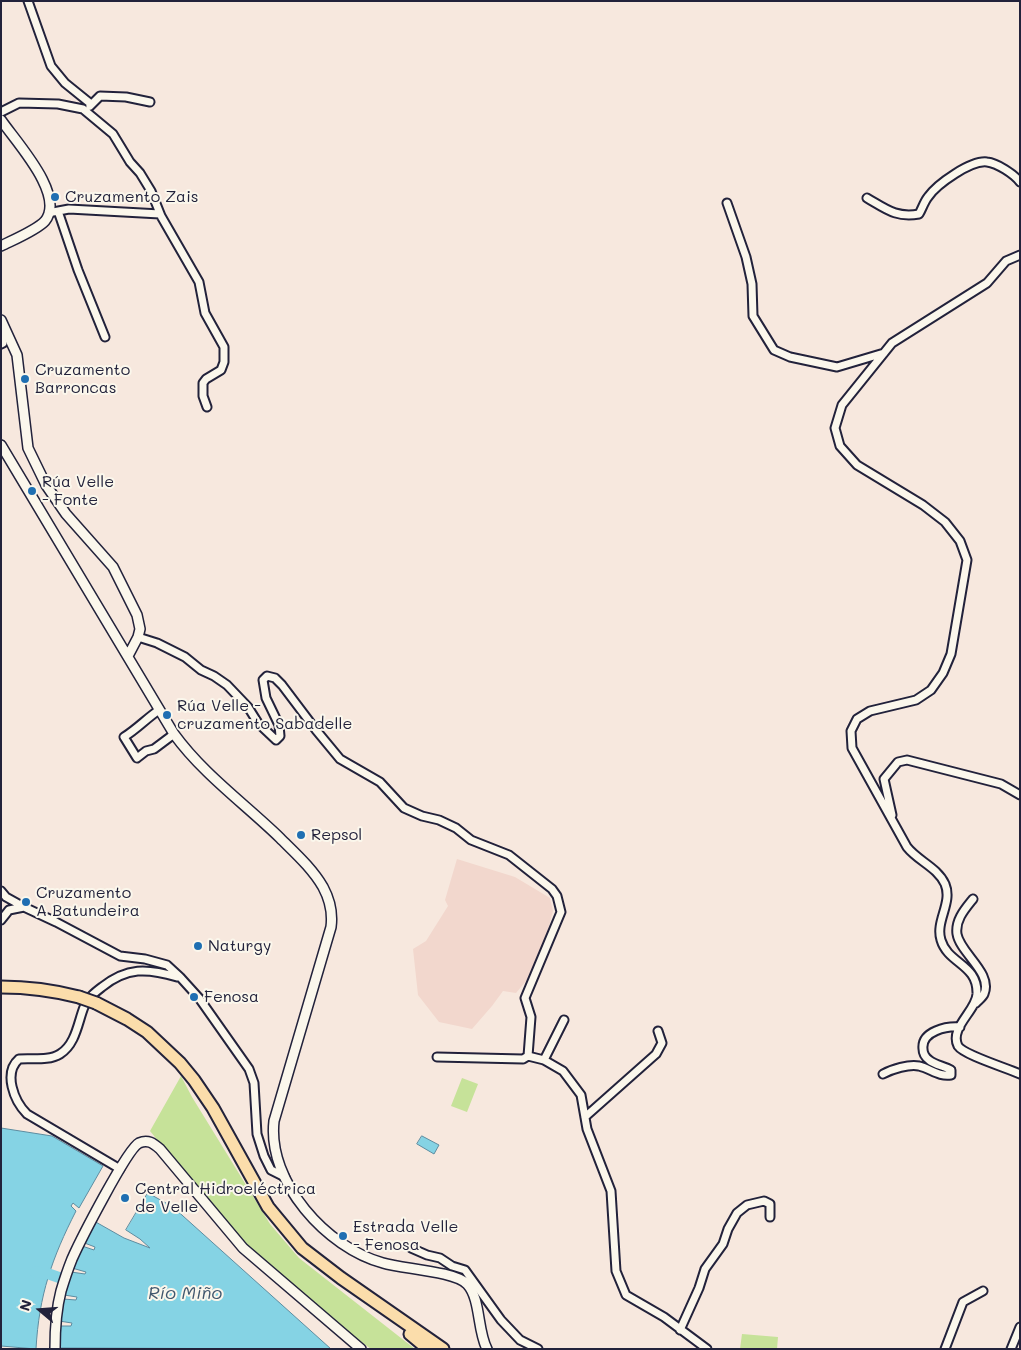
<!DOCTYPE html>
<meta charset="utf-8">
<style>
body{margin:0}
#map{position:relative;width:1021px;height:1350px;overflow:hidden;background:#f7e8de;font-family:Mali,sans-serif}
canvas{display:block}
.frame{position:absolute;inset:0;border:2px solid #22223b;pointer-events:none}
.north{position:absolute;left:15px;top:1285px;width:50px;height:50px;-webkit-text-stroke:4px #fbf7ec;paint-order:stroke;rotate:288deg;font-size:14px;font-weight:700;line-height:20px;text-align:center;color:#22223b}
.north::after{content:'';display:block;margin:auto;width:18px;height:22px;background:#22223b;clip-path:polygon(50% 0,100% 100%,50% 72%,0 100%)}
</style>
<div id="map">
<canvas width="1021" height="1350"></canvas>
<div class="frame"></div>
<div class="north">N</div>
</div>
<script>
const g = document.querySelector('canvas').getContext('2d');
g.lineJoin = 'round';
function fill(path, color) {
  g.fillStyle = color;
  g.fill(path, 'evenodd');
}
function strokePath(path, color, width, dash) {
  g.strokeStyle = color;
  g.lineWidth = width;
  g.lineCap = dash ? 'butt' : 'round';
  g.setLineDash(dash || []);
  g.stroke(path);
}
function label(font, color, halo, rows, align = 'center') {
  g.font = font + ' Mali,sans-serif';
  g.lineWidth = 4;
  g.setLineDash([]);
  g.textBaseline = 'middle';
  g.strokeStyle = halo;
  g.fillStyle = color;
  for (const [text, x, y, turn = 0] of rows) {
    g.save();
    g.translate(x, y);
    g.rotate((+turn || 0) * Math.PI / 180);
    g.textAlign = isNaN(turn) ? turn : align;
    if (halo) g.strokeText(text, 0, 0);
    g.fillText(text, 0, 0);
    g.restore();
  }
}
fill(new Path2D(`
 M 457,859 L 515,877 L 550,898 L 553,911 L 544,945 L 531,975 L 516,993 L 503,991 L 492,1006 L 472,1029 L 439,1022 L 418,995 L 413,949 L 426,941 L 448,906 L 445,900 Z`), '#f2d7cd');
fill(new Path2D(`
 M 181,1076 L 192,1097 L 270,1224 L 299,1258 L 415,1349 L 371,1349 L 291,1290 L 249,1253 L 150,1131 Z
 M 462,1078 L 478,1084 L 467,1112 L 451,1106 Z
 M 742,1334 L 778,1337 L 777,1349 L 740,1349 Z`), '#c6e299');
const water = new Path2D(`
 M 1,1128 L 52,1136 L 103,1166 L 79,1208 L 73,1203 L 71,1206 L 76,1211 C 52,1258 39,1295 36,1349 L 1,1346 Z
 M 422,1136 L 439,1145 L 434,1154 L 417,1144 Z
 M 148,1193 L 173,1207 L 331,1349 L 57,1348 L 58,1326 L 71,1326 L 72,1323 L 59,1321 L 63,1299 L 76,1300 L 77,1297 L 64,1295 L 71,1272 L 85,1274 L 86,1272 L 72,1268 L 82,1246 L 94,1250 L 95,1247 L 82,1242 L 94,1221 L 124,1238 L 150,1248 L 140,1239 L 126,1230 Z`);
fill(water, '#85d3e4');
strokePath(water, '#5d8ca0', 1);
strokePath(new Path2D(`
 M 35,1272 L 46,1273 L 75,1283`), '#85d3e4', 11);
const minor = new Path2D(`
 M 28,1 L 51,66 L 65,83 L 91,104
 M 90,106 L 100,96 L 126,97 L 150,102
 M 1,112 L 19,103 L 58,104 L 83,109 L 113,134 L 130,162 L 140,173 L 151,191 L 161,216 L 199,282 L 205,313 L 224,347 L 224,362 L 221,370 L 206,379 L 203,383 L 203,396 L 207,407
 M 867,198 C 886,209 896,218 919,214 C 922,209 924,202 928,197 C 937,184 971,160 987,162 C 997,163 1014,174 1020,182
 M 727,203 L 746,257 L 752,284 L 753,316 L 774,350 L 790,357 L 837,367 L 884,353
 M 58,211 L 78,270 L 105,337
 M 53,212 L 69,209 L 160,214
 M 1020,255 L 1006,261 L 987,283 L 892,343 L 842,405 L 835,428 L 840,446 L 857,465 L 923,505 L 945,522 L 960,541 L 967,560 L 951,654 L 943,673 L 931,690 L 916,700 L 870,711 L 857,719 L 851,731 L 852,748 L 907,847 C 918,861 937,867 945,884 C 953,903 935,921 941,940 C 948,964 978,964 977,994 C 976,1011 949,1028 958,1046 C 964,1055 1007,1068 1020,1074
 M 1,336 L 3,343 L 1,344
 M 138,637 L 157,643 L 185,657 L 201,670 L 214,676 L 227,685 L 248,707 L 258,723 L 276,740 L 280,736 L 279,725 L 266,698 L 263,680 L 267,676 L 275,678 L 282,685 L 316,730 L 340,759 L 380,782 L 404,808 L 422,816 L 439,820 L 456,828 L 471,840 L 509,855 L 552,889 L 557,896 L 561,912 L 525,998 L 531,1017 L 528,1056
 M 159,710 C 147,718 137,729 124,737 L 137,758 L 146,751 L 154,749 L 174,734
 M 892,815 L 884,779 L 898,762 L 907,760 L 1001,784 L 1020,795
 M 1,891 L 6,897 L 24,907 L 56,922 L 120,956 L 145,959 L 167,965 L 180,977 L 199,998 L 249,1069 L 254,1083 L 257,1134 L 264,1156 L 271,1170 L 285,1177
 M 973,899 C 965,909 955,920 957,934 C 960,953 993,973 984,994 C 983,997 979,1000 976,1003
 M 1,920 L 9,910 L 24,907
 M 437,1057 L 523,1059 L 528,1056 L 544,1060 L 563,1071 L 581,1095 L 587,1129 L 611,1191 L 616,1271 L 626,1295 L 664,1317 L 707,1349
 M 544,1060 L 564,1020
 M 883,1074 C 892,1069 909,1064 919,1066 C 931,1069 939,1077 951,1075 L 951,1070 C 944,1066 935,1065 929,1060 C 925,1057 923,1053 923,1049 C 921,1031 947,1026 960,1027
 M 585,1117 L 656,1054 L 662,1043 L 658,1031
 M 120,1169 L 27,1114 C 14,1101 3,1073 19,1059 C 32,1058 49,1061 60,1054 C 76,1044 78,1022 84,1007 C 88,998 94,993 102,987 C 127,967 147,968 177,977
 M 411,1248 L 427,1255 L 440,1258 L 452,1266 L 465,1270 L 501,1320 L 520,1340 L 538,1349
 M 680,1330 L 699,1288 L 705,1269 L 723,1244 L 728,1229 L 737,1213 L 747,1205 L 764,1201 L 770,1204 L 770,1217
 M 945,1349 L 963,1302 L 983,1291
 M 1011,1349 L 1020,1327`);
const tertiary = new Path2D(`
 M 1,120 C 16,142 66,195 45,221 C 37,230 13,240 1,246
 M 1,320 L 17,355 L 28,448 L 46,485 L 66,514 L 113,567 L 137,615 L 140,629 L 138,637 L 128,656
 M 1,445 L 174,734 C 203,774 245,804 280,838 C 295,853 312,868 323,887 C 330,900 333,912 331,927 L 274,1121 C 267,1182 327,1248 383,1263 C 403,1269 454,1271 467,1284 C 481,1299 477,1330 487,1349
 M 55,1349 C 55,1330 56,1310 61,1291 C 64,1281 68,1269 72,1259 C 80,1241 127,1149 139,1143 C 148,1139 153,1143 160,1149 L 243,1248 L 361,1349`);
const trunk = new Path2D(`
 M 1,987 C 28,987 52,990 79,997
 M 96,1003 L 127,1019 L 147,1032 L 180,1063 L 194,1080 L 213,1108 L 268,1207 L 302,1248 L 341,1278 L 443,1349
 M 410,1334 L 428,1349`);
strokePath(minor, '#22223b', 11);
strokePath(tertiary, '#22223b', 12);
strokePath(trunk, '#22223b', 15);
strokePath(minor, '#fbf7ec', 7);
strokePath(tertiary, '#fbf7ec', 9);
strokePath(trunk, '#fbddab', 11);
const trunkBridge = new Path2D(`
 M 79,997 L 96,1003`);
strokePath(trunkBridge, '#22223b', 15, []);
strokePath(trunkBridge, '#fbddab', 11);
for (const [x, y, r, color] of [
 [55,197,5,"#1f6fb2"],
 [25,379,5,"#1f6fb2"],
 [32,491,5,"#1f6fb2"],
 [167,715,5,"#1f6fb2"],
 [301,835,5,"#1f6fb2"],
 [26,902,5,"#1f6fb2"],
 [198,946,5,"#1f6fb2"],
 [194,997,5,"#1f6fb2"],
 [125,1198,5,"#1f6fb2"],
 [343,1236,5,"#1f6fb2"]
]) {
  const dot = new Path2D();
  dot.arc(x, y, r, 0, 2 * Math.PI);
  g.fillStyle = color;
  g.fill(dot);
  strokePath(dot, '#fbf7ec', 2);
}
label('16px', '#22223b', '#fbf7ec', [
 ["Cruzamento Zais",65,197],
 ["Cruzamento",35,370],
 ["Barroncas",35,388],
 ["Rúa Velle",42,482],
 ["- Fonte",42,500],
 ["Rúa Velle -",177,706],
 ["cruzamento Sabadelle",177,724],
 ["Repsol",311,835],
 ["Cruzamento",36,893],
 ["A Batundeira",36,911],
 ["Naturgy",208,946],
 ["Fenosa",204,997],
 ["Central Hidroeléctrica",135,1189],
 ["de Velle",135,1207],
 ["Estrada Velle",353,1227],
 ["- Fenosa",353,1245]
], 'left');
label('italic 18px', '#40576e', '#fbf7ec', [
 ["Río Miño",185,1293]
]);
</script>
